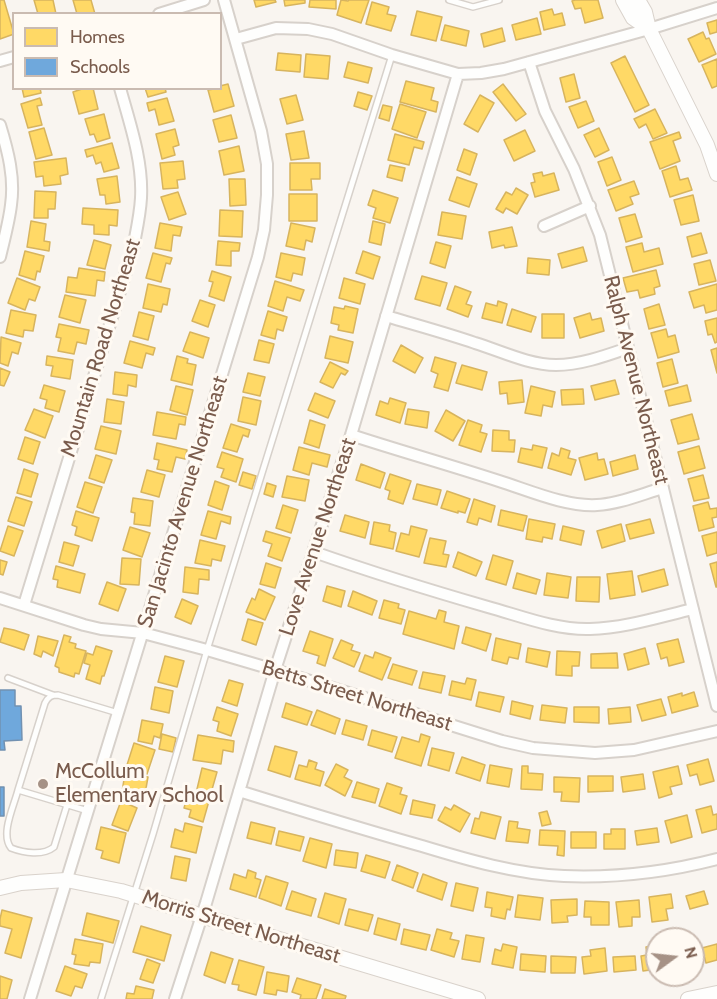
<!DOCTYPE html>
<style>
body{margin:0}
#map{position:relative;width:717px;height:999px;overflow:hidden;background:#f9f5f0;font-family:Cabin,sans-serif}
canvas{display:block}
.legend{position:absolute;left:12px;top:12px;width:210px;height:78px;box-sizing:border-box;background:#fffaf3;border:2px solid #cabbb1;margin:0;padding:8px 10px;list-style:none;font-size:18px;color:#7a5c4d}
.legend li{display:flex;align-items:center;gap:12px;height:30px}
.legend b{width:30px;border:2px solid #cabbb1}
.north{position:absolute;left:645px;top:927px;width:60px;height:60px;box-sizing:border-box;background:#fffaf3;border:2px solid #cabbb1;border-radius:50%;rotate:75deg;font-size:16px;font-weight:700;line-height:24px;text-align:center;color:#7a5c4d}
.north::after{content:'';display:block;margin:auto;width:21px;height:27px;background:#a69286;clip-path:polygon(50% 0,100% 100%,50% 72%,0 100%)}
</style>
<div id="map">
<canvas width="717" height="999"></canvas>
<ul class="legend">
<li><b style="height:16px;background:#ffd966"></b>Homes</li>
<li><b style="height:16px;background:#6fa8dc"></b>Schools</li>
</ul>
<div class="north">N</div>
</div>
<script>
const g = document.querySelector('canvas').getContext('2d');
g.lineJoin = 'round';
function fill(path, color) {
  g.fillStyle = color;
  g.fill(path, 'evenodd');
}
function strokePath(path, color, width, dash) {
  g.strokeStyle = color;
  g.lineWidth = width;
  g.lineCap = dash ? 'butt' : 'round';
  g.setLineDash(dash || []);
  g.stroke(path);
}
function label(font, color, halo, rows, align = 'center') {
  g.font = font + ' Cabin,sans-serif';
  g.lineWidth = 6;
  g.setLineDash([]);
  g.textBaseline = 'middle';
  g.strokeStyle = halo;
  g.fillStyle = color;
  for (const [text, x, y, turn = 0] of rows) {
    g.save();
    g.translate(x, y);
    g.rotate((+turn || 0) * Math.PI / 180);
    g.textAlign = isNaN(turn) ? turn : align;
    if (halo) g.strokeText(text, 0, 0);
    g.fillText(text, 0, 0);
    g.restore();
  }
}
const homes = new Path2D(`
 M 0,0 L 4,0 L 14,34 L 0,39 Z
 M 34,0 L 53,0 L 56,14 L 38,14 Z
 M 73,0 L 91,0 L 95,14 L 77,14 Z
 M 254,0 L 275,0 L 276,2 L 256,7 Z
 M 284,0 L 305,0 L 305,3 L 285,6 Z
 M 310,0 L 336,0 L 336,9 L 309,7 Z
 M 341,0 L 348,1 L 349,0 L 369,0 L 361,23 L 337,15 Z
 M 575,0 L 598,0 L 603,18 L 585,23 L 581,8 L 575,9 L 572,1 Z
 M 372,2 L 389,7 L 387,14 L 396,16 L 391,31 L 366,24 Z
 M 552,9 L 554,15 L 562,13 L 565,25 L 544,30 L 540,12 Z
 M 417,11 L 442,17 L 436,41 L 411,35 Z
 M 537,18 L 541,34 L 516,40 L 512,25 Z
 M 717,20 L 717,32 L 710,34 L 707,23 Z
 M 445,25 L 469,31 L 466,46 L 441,40 Z
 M 502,28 L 505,41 L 484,47 L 481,34 Z
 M 703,32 L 706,39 L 709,38 L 716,54 L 699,62 L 688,39 Z
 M 278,53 L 301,55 L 300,72 L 276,70 Z
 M 306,54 L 330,56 L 328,79 L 304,77 Z
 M 625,56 L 649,105 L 635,112 L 611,63 Z
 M 717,59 L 717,86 L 712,88 L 702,65 Z
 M 348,62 L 372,68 L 368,83 L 344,77 Z
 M 574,74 L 580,98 L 566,102 L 560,78 Z
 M 406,81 L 434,88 L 431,100 L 438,102 L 436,112 L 400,102 Z
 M 228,84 L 234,106 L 214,112 L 208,90 L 220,88 L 220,86 Z
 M 503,84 L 526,114 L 516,121 L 493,92 Z
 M 22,88 L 40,88 L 41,93 L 24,97 Z
 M 85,88 L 93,88 L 98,109 L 79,114 L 73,92 Z
 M 145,88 L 165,88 L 166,92 L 148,97 Z
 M 358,92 L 372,96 L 367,110 L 354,106 Z
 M 296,95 L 303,120 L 287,124 L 280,99 Z
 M 480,95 L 494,103 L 478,132 L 464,124 Z
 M 40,98 L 42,105 L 37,106 L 42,125 L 28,128 L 21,104 Z
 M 167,98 L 174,121 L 159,125 L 155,109 L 149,111 L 147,103 Z
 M 586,101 L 594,121 L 578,128 L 569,107 Z
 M 400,104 L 426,112 L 417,138 L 392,129 Z
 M 383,105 L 392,107 L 389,121 L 379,118 Z
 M 655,109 L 667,133 L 653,139 L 646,124 L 639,128 L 634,119 Z
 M 104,114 L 110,138 L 97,142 L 94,134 L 90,135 L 85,119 Z
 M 231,115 L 237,138 L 219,142 L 213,120 Z
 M 44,128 L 52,155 L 36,159 L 29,132 Z
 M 599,128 L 609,150 L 595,157 L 584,135 Z
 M 175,129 L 179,145 L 173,147 L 175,155 L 162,159 L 156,134 Z
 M 525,130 L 535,151 L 514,161 L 504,140 Z
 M 304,131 L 309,158 L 291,160 L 286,134 Z
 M 679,132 L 681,138 L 673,141 L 680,161 L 660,169 L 650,142 Z
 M 395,134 L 424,142 L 422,149 L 414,147 L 409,165 L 388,160 Z
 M 112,143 L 119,168 L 104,172 L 101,162 L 96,164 L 93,155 L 87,157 L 85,150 Z
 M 239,146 L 244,171 L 224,175 L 219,151 Z
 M 464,149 L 477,154 L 470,175 L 457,170 Z
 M 612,157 L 621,180 L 607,186 L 598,162 Z
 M 66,158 L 68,174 L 60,176 L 61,184 L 44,186 L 43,176 L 36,177 L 34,162 Z
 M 183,161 L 185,179 L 177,180 L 178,188 L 163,189 L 160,163 Z
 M 290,163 L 320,163 L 320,179 L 311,179 L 312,190 L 290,190 Z
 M 390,165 L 405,168 L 402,181 L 387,177 Z
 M 676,166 L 680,180 L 688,178 L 692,190 L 670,197 L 662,171 Z
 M 542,172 L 543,176 L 554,173 L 559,190 L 535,197 L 531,183 L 535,182 L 533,174 Z
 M 117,176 L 120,202 L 106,204 L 105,195 L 100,195 L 97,179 Z
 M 457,177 L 477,184 L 469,207 L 449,200 Z
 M 229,179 L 245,179 L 246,205 L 230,206 Z
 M 634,181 L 639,194 L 630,197 L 633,204 L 616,211 L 608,190 Z
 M 516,188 L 528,195 L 517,214 L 506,208 L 503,213 L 496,209 L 506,192 L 512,195 Z
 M 373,190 L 398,198 L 390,223 L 373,218 L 376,208 L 368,205 Z
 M 35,191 L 56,192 L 55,209 L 48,209 L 48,218 L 34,218 Z
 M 178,192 L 186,214 L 169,220 L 161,197 Z
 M 289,194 L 317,194 L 317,221 L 289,221 Z
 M 693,195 L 699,221 L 681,225 L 674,200 Z
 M 83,208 L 118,210 L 117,226 L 109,225 L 109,235 L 94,234 L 94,225 L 82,224 Z
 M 220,210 L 243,211 L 242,237 L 219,236 Z
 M 442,212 L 466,216 L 462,239 L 438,235 Z
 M 635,214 L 642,237 L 626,242 L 619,218 Z
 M 31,221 L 46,224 L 44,241 L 50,242 L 49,251 L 27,247 Z
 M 373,221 L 385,224 L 381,245 L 369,242 Z
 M 160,223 L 182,227 L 180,236 L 173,235 L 171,251 L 155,248 Z
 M 291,223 L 315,228 L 312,242 L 306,240 L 304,250 L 286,246 Z
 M 512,227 L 517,246 L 505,248 L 504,245 L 492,248 L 489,232 Z
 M 701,233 L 707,253 L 692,257 L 687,237 Z
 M 94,240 L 111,245 L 105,269 L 87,265 Z
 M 218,241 L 240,243 L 239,251 L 231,251 L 231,266 L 216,265 Z
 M 436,242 L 451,246 L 445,268 L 430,263 Z
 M 642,243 L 644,252 L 659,248 L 663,264 L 633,272 L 626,247 Z
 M 583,247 L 587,261 L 562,268 L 558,254 Z
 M 25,251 L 44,256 L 40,272 L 37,271 L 35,280 L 19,275 Z
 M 363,251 L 380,257 L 373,279 L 356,273 Z
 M 153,253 L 172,258 L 170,264 L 166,263 L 161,282 L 146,278 Z
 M 281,253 L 305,258 L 302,275 L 293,273 L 291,281 L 276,277 Z
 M 528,258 L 550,260 L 549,275 L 527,273 Z
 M 710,260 L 716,281 L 699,285 L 694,264 Z
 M 79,268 L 105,272 L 104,281 L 97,280 L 95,296 L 66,292 L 68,277 L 77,278 Z
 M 656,270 L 660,286 L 654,288 L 655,294 L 640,298 L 638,290 L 627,292 L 623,278 Z
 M 212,271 L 231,277 L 224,301 L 209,296 L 213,282 L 209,281 Z
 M 422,276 L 447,283 L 440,306 L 415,299 Z
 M 17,278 L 40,287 L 35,301 L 29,299 L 25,310 L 8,303 Z
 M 344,278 L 365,284 L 360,304 L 339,298 Z
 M 275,281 L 304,290 L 300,301 L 287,297 L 283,311 L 268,306 Z
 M 148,284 L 170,289 L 167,305 L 163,304 L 161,312 L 143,308 Z
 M 717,284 L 717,310 L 706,313 L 704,305 L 694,308 L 689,292 Z
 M 455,286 L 471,292 L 466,304 L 472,306 L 468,317 L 447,309 Z
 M 65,295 L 86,300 L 80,323 L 59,317 Z
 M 200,300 L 215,305 L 208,327 L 192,321 Z
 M 498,301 L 507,304 L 502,323 L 482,318 L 486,303 L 497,306 Z
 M 659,304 L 665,325 L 649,329 L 644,309 Z
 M 345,306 L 358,309 L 353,333 L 338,330 L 339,325 L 331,323 L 334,307 L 344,309 Z
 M 512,309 L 536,317 L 531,332 L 507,325 Z
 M 11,310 L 36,315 L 33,331 L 24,330 L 23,337 L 6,333 Z
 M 268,311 L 287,317 L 283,331 L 277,329 L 275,339 L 261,335 Z
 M 139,312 L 154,316 L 148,340 L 133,336 Z
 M 590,313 L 592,320 L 601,318 L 604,331 L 580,338 L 574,318 Z
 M 542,314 L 564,314 L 564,338 L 542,338 Z
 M 717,318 L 717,342 L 715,343 L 712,334 L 708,335 L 705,321 Z
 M 59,324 L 89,330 L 86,344 L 77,342 L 74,354 L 58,351 L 61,338 L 56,337 Z
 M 666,329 L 668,337 L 675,335 L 679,352 L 658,358 L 651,333 Z
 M 190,332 L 209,338 L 203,358 L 183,351 Z
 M 330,336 L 353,342 L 348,363 L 325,358 Z
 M 1,337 L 21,343 L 18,354 L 12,352 L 8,366 L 0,363 Z
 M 259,340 L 274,344 L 269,363 L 254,360 Z
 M 130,341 L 155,348 L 153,355 L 146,353 L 142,368 L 124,363 Z
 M 401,345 L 423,358 L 415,373 L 393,361 Z
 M 717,348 L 717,373 L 711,350 Z
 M 47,356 L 73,360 L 70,379 L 51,376 L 53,366 L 46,365 Z
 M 177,356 L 188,359 L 187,363 L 196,365 L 192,385 L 171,380 Z
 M 435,357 L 456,363 L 448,391 L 434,387 L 438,374 L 431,371 Z
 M 672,359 L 678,383 L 663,387 L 657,363 Z
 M 330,362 L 348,371 L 345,375 L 341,373 L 333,388 L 320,382 Z
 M 462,365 L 487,372 L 482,390 L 456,383 Z
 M 0,368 L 10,372 L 4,386 L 0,385 Z
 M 115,372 L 137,375 L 136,387 L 128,385 L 127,396 L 113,394 Z
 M 248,373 L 265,377 L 260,396 L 243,392 Z
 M 522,380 L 524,402 L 508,404 L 507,393 L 500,394 L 499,382 Z
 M 615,380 L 619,394 L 595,400 L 591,386 Z
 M 44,385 L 65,391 L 59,412 L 45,408 L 47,400 L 40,398 Z
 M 687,385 L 691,401 L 669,406 L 665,391 Z
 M 176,386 L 193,390 L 187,415 L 170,410 Z
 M 531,386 L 555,392 L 552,407 L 543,405 L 541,416 L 525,413 Z
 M 583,389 L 584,404 L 562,405 L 561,390 Z
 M 315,393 L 335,401 L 328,418 L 308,410 Z
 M 243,397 L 261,401 L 256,425 L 238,421 Z
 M 390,398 L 406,403 L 400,423 L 376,415 L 380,401 L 388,404 Z
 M 107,399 L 124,402 L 121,424 L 104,422 Z
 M 34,409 L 53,416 L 45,438 L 25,430 Z
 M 408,409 L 429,412 L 427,428 L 405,424 Z
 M 446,410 L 465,421 L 453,441 L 435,431 Z
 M 157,412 L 186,417 L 185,425 L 179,424 L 176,439 L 153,435 Z
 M 692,414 L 699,439 L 678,444 L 671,420 Z
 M 310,420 L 325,425 L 319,448 L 304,443 Z
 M 468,420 L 482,425 L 480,432 L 487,434 L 481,452 L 459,445 Z
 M 231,424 L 250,430 L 248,437 L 243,435 L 237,452 L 223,448 Z
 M 101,426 L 121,431 L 116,454 L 95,449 Z
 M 493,430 L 509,431 L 509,440 L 515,440 L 514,452 L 492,451 Z
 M 25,437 L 40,442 L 33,464 L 18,459 Z
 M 157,443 L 187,450 L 185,459 L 176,457 L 172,472 L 157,469 L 159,460 L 154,459 Z
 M 533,445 L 547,448 L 542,468 L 518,462 L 521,448 L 532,450 Z
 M 699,446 L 705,468 L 684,474 L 678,452 Z
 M 299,447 L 330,455 L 327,467 L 312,463 L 309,475 L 293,470 Z
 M 561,448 L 570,451 L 568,458 L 576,460 L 571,475 L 548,468 L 552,453 L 559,456 Z
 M 222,452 L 243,459 L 236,482 L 221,477 L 224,469 L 217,467 Z
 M 597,453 L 598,460 L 604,459 L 608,474 L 585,480 L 579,458 Z
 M 96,455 L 112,460 L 104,483 L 89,478 Z
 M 635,455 L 638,469 L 613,476 L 610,462 Z
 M 361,464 L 385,473 L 380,488 L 356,480 Z
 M 24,469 L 38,474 L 31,497 L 17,493 Z
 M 147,470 L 165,475 L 159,497 L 141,492 Z
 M 243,472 L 256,476 L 252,489 L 239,485 Z
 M 390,474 L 411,481 L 403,504 L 388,499 L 390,491 L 385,489 Z
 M 703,475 L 709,498 L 694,501 L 688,479 Z
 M 287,476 L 309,480 L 305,501 L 282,497 Z
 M 215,481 L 229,486 L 222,510 L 208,505 Z
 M 85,482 L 102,487 L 93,513 L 77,507 Z
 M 267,483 L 276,486 L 273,497 L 264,494 Z
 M 417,484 L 441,490 L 437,505 L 413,499 Z
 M 447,491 L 470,499 L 465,513 L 458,511 L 458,513 L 441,508 Z
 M 16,497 L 32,502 L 24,526 L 8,521 Z
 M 133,498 L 153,501 L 150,526 L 134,524 L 135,513 L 131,512 Z
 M 474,499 L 495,506 L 491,522 L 479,518 L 477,525 L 467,522 Z
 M 708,502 L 710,509 L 717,508 L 717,517 L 712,518 L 714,527 L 699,531 L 693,506 Z
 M 283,505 L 298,510 L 291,533 L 276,528 Z
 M 501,510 L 527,516 L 523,531 L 498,525 Z
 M 76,511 L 99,518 L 92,541 L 75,535 L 77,527 L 72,525 Z
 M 208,511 L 231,517 L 230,524 L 221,521 L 216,539 L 201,535 Z
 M 345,515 L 369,522 L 365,538 L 340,531 Z
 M 529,519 L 555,524 L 552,539 L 543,537 L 542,542 L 526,539 Z
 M 650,519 L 654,533 L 630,539 L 626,525 Z
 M 374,522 L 390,525 L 389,531 L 396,533 L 393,549 L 370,544 Z
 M 621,524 L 625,541 L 602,548 L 597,531 Z
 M 8,526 L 23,531 L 14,556 L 0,551 Z
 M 411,526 L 427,530 L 419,557 L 396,551 L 401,533 L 409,535 Z
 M 563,526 L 584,531 L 581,545 L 560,540 Z
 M 130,527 L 150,533 L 142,557 L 123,550 Z
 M 266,531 L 290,538 L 282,561 L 268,556 L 272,544 L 263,541 Z
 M 717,532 L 717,553 L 707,556 L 702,536 Z
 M 430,538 L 446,541 L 443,554 L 449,555 L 446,567 L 424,563 Z
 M 200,540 L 225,546 L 221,561 L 212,559 L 211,566 L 195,563 Z
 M 64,542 L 79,546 L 73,566 L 59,562 Z
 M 458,552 L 482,562 L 476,576 L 453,567 Z
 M 493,555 L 513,561 L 506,585 L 486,579 Z
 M 122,558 L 141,559 L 139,585 L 120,584 Z
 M 0,560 L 7,562 L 3,575 L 0,574 Z
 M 717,562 L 717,587 L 716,587 L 710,564 Z
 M 266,563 L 281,568 L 275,588 L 260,584 Z
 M 56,566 L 85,574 L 80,593 L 57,587 L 58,580 L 53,579 Z
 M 185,567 L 209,570 L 209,580 L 199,579 L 198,594 L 183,592 Z
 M 664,569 L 668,585 L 642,592 L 638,576 Z
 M 632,571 L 635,595 L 610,599 L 607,574 Z
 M 517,573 L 540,580 L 536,594 L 513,588 Z
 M 547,573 L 571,577 L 568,598 L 544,595 Z
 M 577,577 L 600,577 L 599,602 L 576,601 Z
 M 107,582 L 126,589 L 118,611 L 99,604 Z
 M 327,586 L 345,591 L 341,607 L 323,601 Z
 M 259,589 L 275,597 L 265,620 L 246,612 L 252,598 L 255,600 Z
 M 353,591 L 377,601 L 372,615 L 348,606 Z
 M 182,599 L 198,606 L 191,624 L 175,617 Z
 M 384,600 L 399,604 L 398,608 L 405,610 L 401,624 L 379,618 Z
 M 439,610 L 446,612 L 444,622 L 459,626 L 454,649 L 403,634 L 409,611 L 436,619 Z
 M 248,619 L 263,623 L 256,645 L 242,640 Z
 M 466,627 L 491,634 L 486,651 L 462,643 Z
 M 4,628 L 14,630 L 29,635 L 24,650 L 0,642 Z
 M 310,631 L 333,639 L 325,666 L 317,663 L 319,656 L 303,651 Z
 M 64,635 L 71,637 L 69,642 L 76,644 L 75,648 L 86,651 L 79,674 L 75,673 L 74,677 L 59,672 L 59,668 L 55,666 Z
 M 38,636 L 58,641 L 53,656 L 43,651 L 41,657 L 34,654 Z
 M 496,638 L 521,644 L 518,659 L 509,657 L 507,664 L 492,660 Z
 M 678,639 L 684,662 L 669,666 L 667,657 L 661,659 L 657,644 Z
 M 341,640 L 353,645 L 351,650 L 360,653 L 354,667 L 333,658 Z
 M 96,646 L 112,651 L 104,676 L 102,676 L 100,684 L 86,679 L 90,665 L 84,663 L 87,653 L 93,655 Z
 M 528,648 L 550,652 L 547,667 L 526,662 Z
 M 645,648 L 649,664 L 628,670 L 624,654 Z
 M 557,651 L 580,652 L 579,666 L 572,666 L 572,676 L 556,675 Z
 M 375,652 L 391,658 L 382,680 L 359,671 L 365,655 L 373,658 Z
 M 617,653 L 618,668 L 591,668 L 591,654 Z
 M 165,656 L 184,661 L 177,687 L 158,682 Z
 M 393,664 L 417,671 L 412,685 L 388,678 Z
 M 423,672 L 445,676 L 441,693 L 419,688 Z
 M 467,678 L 476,680 L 471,700 L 449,695 L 452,681 L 465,684 Z
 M 229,680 L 243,684 L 237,706 L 222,701 Z
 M 155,687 L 173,691 L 169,713 L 151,709 Z
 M 479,692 L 504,697 L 500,712 L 476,706 Z
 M 694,692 L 698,706 L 672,713 L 668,697 L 682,693 L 682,696 Z
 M 661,699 L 666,715 L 642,721 L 637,705 Z
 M 512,701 L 533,706 L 530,719 L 510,714 Z
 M 286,703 L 312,712 L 307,725 L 282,717 Z
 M 542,705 L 567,708 L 565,723 L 540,720 Z
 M 217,707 L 238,714 L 231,736 L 217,731 L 219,722 L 213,720 Z
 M 574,707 L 599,707 L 599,723 L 574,722 Z
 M 630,707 L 631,722 L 609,724 L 608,709 Z
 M 317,710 L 340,719 L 335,734 L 311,725 Z
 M 142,720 L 163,724 L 160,738 L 154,736 L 152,744 L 138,741 Z
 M 346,720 L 367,726 L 363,740 L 342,734 Z
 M 372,730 L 397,737 L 392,752 L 368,745 Z
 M 162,734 L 176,738 L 173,752 L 159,749 Z
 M 421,734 L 430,737 L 421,766 L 395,758 L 402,737 L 419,742 Z
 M 198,735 L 234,741 L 233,752 L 223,750 L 221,764 L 193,760 Z
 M 134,743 L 155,750 L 147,774 L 126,768 Z
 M 275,746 L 297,752 L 290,777 L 268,770 Z
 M 432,748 L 454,753 L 449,771 L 428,765 Z
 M 462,757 L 485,765 L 480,781 L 456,773 Z
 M 708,759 L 714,781 L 700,785 L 697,774 L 690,776 L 687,765 Z
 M 309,760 L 317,763 L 315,769 L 324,772 L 320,786 L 295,779 L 299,765 L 307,767 Z
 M 336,764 L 348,770 L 344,777 L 352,781 L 345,796 L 325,785 Z
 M 490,765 L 512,769 L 509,787 L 487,783 Z
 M 522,766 L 528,766 L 528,773 L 543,774 L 542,790 L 521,789 Z
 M 678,766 L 682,784 L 670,787 L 672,794 L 659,798 L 653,772 Z
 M 202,768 L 217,772 L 211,793 L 197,789 Z
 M 125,773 L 148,777 L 145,794 L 138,792 L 136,801 L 121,798 Z
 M 643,774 L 645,789 L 623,792 L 621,777 Z
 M 588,776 L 613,776 L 613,791 L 588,792 Z
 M 554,777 L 580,778 L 579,802 L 561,801 L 562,792 L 554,792 Z
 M 357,782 L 379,789 L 375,803 L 352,797 Z
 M 387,783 L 402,788 L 400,794 L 407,796 L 401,814 L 379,806 Z
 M 188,794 L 209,801 L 203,822 L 189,817 L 191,810 L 184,808 Z
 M 413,800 L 435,805 L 432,818 L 410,814 Z
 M 121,801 L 137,808 L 128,831 L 112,825 Z
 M 454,805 L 470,814 L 460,832 L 438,820 L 445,807 L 451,810 Z
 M 711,806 L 713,815 L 717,814 L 717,829 L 702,833 L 696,810 Z
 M 547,811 L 551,824 L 542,826 L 539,813 Z
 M 481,812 L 501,817 L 495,839 L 471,833 L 475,818 L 479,819 Z
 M 687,815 L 692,837 L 671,843 L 665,821 Z
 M 509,821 L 518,822 L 517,828 L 530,830 L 528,843 L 506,841 Z
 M 251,822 L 275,828 L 271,844 L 247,838 Z
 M 185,823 L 202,827 L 196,853 L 171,847 L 175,829 L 183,832 Z
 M 101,827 L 126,833 L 119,863 L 101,858 L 103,851 L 96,849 Z
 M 657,828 L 659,842 L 637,845 L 635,831 Z
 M 611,829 L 625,829 L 625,849 L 604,849 L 604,834 L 611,834 Z
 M 540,830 L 565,831 L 564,856 L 557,855 L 558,846 L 539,845 Z
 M 279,831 L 304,837 L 300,851 L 276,845 Z
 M 571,832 L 596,832 L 596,848 L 571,848 Z
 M 310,838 L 332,844 L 326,868 L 303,861 Z
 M 336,850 L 358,853 L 356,868 L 334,865 Z
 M 366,855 L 390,862 L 385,878 L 361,871 Z
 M 175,856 L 190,859 L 186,881 L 171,878 Z
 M 397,865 L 418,873 L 413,888 L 392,880 Z
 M 248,870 L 256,873 L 255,878 L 261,880 L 256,897 L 230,889 L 234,874 L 246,878 Z
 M 423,874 L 447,883 L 442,900 L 417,891 Z
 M 266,876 L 288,883 L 281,906 L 259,898 Z
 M 456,883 L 478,888 L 473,911 L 451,906 Z
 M 292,891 L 316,899 L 311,916 L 286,909 Z
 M 704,891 L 708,904 L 690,909 L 686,896 Z
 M 487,892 L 513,897 L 510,910 L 507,909 L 505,919 L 491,916 L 492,908 L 485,907 Z
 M 325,893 L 346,899 L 339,924 L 318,917 Z
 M 671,894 L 673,908 L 666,909 L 668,920 L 652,922 L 649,897 Z
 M 518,895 L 543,898 L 540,920 L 515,917 Z
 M 577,899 L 577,915 L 567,916 L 568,922 L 552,923 L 551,900 Z
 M 639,900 L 640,917 L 632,917 L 632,926 L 619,927 L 616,902 Z
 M 585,901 L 609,902 L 609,925 L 591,925 L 591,917 L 584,917 Z
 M 349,909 L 373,915 L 368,931 L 345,925 Z
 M 2,910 L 32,918 L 21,958 L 5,953 L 12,929 L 0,926 L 0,919 Z
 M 87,913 L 119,921 L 113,943 L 82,935 Z
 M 378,918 L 400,924 L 396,940 L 374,934 Z
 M 141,926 L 171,935 L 164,961 L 133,952 Z
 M 404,929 L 430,935 L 426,950 L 401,944 Z
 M 437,929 L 452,933 L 450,939 L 459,941 L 454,957 L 431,950 Z
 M 466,935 L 484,938 L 480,962 L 462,959 Z
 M 75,939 L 103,944 L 100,963 L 90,962 L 89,966 L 74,964 L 76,955 L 72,954 Z
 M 503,944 L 517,947 L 513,968 L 492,964 L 495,949 L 501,951 Z
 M 717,944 L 717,960 L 706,963 L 702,948 Z
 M 657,945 L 657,969 L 643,971 L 641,956 L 647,955 L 646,947 Z
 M 693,947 L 695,947 L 699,963 L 693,965 Z
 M 605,948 L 607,971 L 584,974 L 582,957 L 591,956 L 590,950 Z
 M 211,952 L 233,959 L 225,983 L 204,975 Z
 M 521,954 L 546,956 L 545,972 L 520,970 Z
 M 551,956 L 576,957 L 575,973 L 551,973 Z
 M 635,956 L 636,970 L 614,972 L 613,957 Z
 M 147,959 L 160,964 L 153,983 L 140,979 Z
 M 239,960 L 264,967 L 256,995 L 238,990 L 239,985 L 232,984 Z
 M 65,966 L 87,974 L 82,988 L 75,986 L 71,996 L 56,991 Z
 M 267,972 L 289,976 L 287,992 L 277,990 L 276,995 L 264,993 Z
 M 0,976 L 12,980 L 7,999 L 0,999 Z
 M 297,978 L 321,985 L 316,999 L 300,999 L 301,995 L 292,992 Z
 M 136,986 L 154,990 L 152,999 L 126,999 L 127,993 L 134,994 Z
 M 325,989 L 346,996 L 345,999 L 322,999 Z`);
fill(homes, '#ffd966');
strokePath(homes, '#d7b45e', 1.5);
const schools = new Path2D(`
 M 0,690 L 15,690 L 15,706 L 21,706 L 22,740 L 4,741 L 5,750 L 0,750 Z
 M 0,787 L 4,787 L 4,816 L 0,816 Z`);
fill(schools, '#6fa8dc');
strokePath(schools, '#7291b1', 1.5);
const lane = new Path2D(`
 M 449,0 L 473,7 L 499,0
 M 8,678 L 53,695
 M 18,790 C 14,806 0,834 11,848 C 24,853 43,856 54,847 L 67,805
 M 88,811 L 18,790 L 45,703 C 48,697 51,695 58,695 L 118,713
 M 101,999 L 153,834 L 207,650 L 392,55`);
const street = new Path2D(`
 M 159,14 L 204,0
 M 236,39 L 276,28 L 308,29 L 332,34 L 392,55 L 458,74 L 481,73 L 504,69 L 649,29 L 717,8
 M 0,61 L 14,57
 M 529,62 L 545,111 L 574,169 L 600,235 L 717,706
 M 0,125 C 8,151 15,178 11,205 C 9,222 4,240 0,257
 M 544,226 L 590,206
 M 386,316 C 416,325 446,333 475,343 C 501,351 529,365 556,365 C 580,365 605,356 628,348
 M 351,435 C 400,451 450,465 499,481 C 528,490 566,507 597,505 C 619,504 642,494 663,488
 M 314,552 C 371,572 429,590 488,607 C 521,616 555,630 590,629 C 625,628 659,617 693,609
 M 0,598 L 84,625 L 101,629 L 143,633 L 207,650 L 275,670 L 502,741 L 533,748 L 595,753 L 634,750 L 717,731
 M 24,605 L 133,249 C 136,232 140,216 141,198 C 143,161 130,124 120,88
 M 239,791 C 300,810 361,829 422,846 C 468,860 516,874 564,876 C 616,878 667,872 717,859
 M 30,999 L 258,257 L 264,230 L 267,195 L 267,164 L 261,131 L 224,0
 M 175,999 L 206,903 L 275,670 L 351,435 L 458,74`);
const secondary = new Path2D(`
 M 623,0 L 633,18 L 649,29
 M 638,0 L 645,12 L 649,29 L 707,145 L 717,174
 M 0,888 L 21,883 L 66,880 L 121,891 L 202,916 L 478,999
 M 688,999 L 717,993`);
strokePath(lane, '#d7d1cb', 8);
strokePath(street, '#d7d1cb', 14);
strokePath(secondary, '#d9d2cb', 16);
strokePath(lane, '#fefefd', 5);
strokePath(street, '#fefefd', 10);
strokePath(secondary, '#fefefd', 14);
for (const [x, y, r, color] of [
 [43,784,6,"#a69286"]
]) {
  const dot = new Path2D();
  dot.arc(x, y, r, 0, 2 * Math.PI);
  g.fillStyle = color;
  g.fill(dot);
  strokePath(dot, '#fffaf3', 2);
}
label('21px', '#7a5c4d', '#fffaf3', [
 ["Mountain Road Northeast",101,348,-73],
 ["Ralph Avenue Northeast",636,380,76],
 ["San Jacinto Avenue Northeast",183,502,-73],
 ["Love Avenue Northeast",318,537,-72],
 ["Betts Street Northeast",357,696,17],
 ["Morris Street Northeast",241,927,17]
]);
label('21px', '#7a5c4d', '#fffaf3', [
 ["McCollum",55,772],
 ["Elementary School",55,796]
], 'left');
</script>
